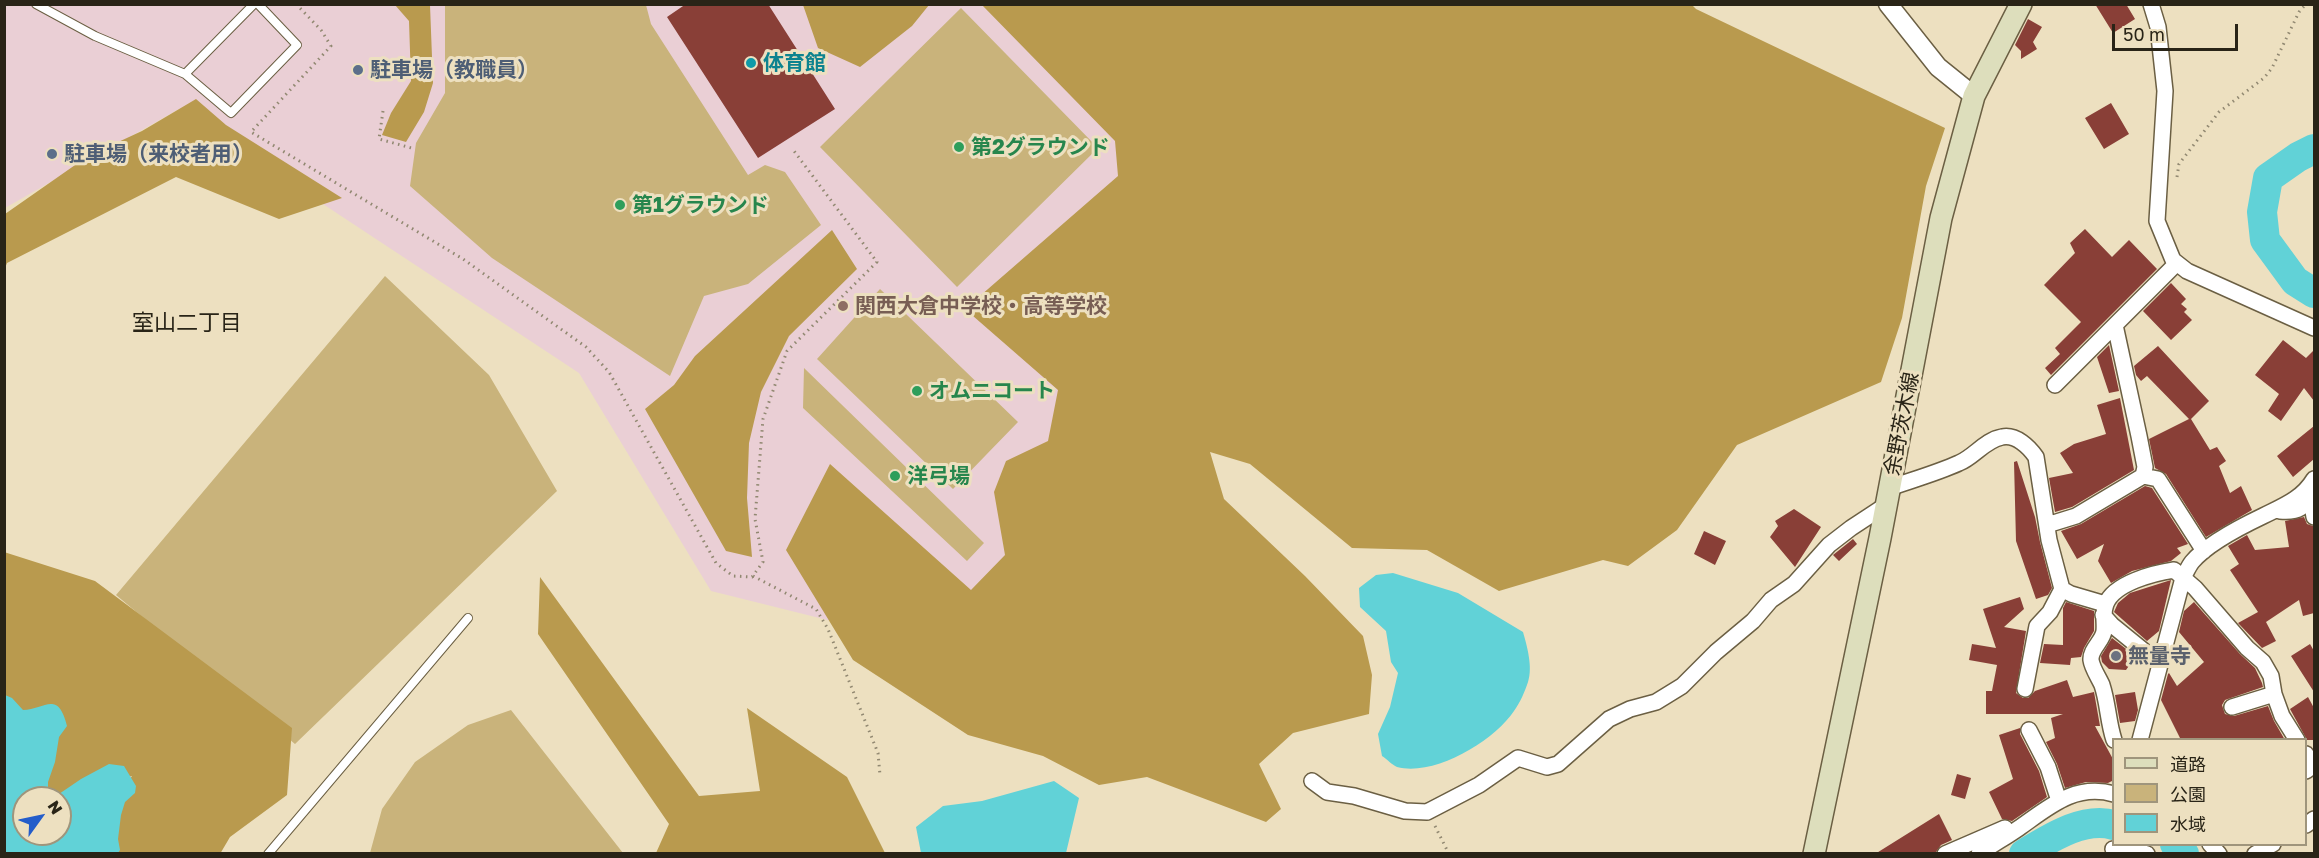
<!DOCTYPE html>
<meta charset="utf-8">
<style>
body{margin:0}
#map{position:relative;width:2319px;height:858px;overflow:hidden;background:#ede0c0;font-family:"Golos Text","Noto Sans JP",sans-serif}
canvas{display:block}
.frame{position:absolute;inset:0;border:6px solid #292417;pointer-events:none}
.legend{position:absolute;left:2112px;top:738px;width:195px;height:108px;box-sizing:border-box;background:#ede0c0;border:2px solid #9f957c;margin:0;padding:8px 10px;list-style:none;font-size:18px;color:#292417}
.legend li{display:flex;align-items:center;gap:12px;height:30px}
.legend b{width:30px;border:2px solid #9f957c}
.north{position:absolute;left:12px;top:786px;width:60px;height:60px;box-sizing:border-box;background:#ede0c0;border:2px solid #9f957c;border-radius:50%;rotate:57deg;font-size:16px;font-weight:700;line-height:24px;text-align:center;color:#292417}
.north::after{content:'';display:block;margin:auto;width:21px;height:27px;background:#245dca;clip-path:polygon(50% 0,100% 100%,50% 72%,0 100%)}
.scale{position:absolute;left:2112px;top:24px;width:126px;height:27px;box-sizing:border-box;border:3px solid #292417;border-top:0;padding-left:8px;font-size:18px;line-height:21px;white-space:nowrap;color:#292417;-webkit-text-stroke:4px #ede0c0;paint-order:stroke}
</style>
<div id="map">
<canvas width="2319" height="858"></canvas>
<div class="frame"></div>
<ul class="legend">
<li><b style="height:8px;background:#dddebc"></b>道路</li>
<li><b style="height:16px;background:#c9b37b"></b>公園</li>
<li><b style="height:16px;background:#61d2d7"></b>水域</li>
</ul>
<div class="north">N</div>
<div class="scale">50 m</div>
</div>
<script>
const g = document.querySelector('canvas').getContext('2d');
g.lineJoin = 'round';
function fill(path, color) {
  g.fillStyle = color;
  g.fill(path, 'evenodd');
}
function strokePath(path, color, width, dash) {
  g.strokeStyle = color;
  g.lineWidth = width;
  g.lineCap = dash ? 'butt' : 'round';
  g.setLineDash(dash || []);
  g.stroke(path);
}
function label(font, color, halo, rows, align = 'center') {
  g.font = font + ' "Golos Text","Noto Sans JP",sans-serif';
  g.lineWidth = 6;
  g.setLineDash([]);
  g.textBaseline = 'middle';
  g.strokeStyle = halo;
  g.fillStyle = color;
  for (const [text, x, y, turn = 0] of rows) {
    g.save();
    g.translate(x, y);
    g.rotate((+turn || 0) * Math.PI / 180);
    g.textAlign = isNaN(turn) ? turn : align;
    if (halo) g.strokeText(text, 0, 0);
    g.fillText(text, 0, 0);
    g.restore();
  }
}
fill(new Path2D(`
 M 1020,4 L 1238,240 L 984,659 L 711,591 L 579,373 L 179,109 L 5,208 L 5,5 Z`), '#eacfd5');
fill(new Path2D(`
 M 445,5 L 646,5 L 651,24 L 748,175 L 765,165 L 785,172 L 821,225 L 748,284 L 704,296 L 670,376 L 492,258 L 410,186 L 416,143 L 445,93 Z
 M 961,8 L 1098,148 L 957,287 L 820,147 Z
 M 385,276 L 489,375 L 557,491 L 295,744 L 116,595 Z
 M 880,289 L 1018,422 L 953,489 L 817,359 Z
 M 804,368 L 984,543 L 967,561 L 803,408 Z
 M 511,710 L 623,853 L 370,853 L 382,809 L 415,762 L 468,725 Z`), '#c9b37b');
fill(new Path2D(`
 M 395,5 L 430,5 L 433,83 L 424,112 L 406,142 L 382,135 L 391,113 L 411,81 L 409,21 Z
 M 803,5 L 803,4 L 929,5 L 912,26 L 860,67 L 818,48 Z
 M 982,5 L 1692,5 L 1696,9 L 1945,128 L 1926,186 L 1902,318 L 1881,382 L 1737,445 L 1677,530 L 1628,566 L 1603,560 L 1499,591 L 1427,550 L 1352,548 L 1250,464 L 1210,452 L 1224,499 L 1305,576 L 1363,636 L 1372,675 L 1369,714 L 1293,733 L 1259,764 L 1281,809 L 1266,822 L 1147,777 L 1099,785 L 1043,756 L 968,735 L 853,660 L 786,550 L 830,464 L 971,590 L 1005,555 L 994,492 L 1006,461 L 1048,441 L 1058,390 L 965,309 L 1118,176 L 1115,141 Z
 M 196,99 L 226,125 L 342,198 L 279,219 L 176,177 L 7,263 L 5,268 L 5,214 L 88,156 L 142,131 Z
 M 832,230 L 857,269 L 789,336 L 761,392 L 749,443 L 747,498 L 752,557 L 726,551 L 645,409 L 674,385 L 695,356 Z
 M 4,552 L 95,581 L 292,728 L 287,795 L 230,837 L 220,854 L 110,853 L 109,810 L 132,776 L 54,798 L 5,708 Z
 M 540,577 L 699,796 L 760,791 L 747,708 L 847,777 L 885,853 L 656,853 L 669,824 L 538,634 Z`), '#b99a4e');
fill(new Path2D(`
 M 1393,573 L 1458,593 L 1523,632 C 1527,646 1533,667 1528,682 C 1525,691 1520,703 1514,711 C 1494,741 1434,777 1397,767 C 1392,765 1387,759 1382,756 L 1378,734 L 1390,707 L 1398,673 L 1391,662 L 1386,631 L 1360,607 L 1359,588 L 1376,575 Z
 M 5,695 L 12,698 L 23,710 C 44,710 58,689 67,726 L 59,737 L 55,762 L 48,782 L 48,787 L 59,794 L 81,779 L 109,764 L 124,766 L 136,786 L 135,793 L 125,802 L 121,815 L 118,839 L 120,850 L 118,853 L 5,853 ZM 24,798 L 60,798 L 60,834 L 24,834 Z
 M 1054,781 L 1079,798 L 1066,853 L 921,853 L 916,827 L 943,806 L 982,801 Z`), '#61d2d7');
strokePath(new Path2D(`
 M 2314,149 L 2298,157 L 2268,178 L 2262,212 L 2265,240 L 2295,281 L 2314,293
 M 2175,844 L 2184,854
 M 2024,854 C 2049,839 2083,816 2114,825`), '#61d2d7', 30);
fill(new Path2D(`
 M 686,4 L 768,4 L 835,109 L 758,158 L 667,17 Z
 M 2095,4 L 2126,4 L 2135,19 L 2113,33 Z
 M 2028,19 L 2042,27 L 2033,42 L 2037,49 L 2021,59 L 2021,51 L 2015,45 Z
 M 2111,103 L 2129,134 L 2104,149 L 2085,118 Z
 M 2085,229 L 2112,257 L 2129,240 L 2157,269 L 2051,375 L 2045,368 L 2060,354 L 2055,348 L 2081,322 L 2044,285 L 2075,253 L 2070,243 Z
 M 2171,283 L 2186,299 L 2181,304 L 2187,309 L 2184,312 L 2192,320 L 2171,340 L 2143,311 Z
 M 2283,340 L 2306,358 L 2314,350 L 2314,401 L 2304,388 L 2281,421 L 2268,411 L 2279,394 L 2255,375 Z
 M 2109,345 L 2119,391 L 2109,393 L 2097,357 Z
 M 2158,346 L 2209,401 L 2191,419 L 2210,450 L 2217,447 L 2226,461 L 2219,466 L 2230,493 L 2241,486 L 2252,510 L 2206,537 L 2166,474 L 2155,468 L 2149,439 L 2189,419 L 2147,376 L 2141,381 L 2136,375 L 2134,366 Z
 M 2120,398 L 2134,470 L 2072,507 L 2055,512 L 2049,478 L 2073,473 L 2060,453 L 2074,444 L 2106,434 L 2097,405 Z
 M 2314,426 L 2314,459 L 2293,477 L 2277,456 Z
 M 2017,461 L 2035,517 L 2040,542 L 2052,588 L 2048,595 L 2036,599 L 2016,541 L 2014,462 Z
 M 2145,486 L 2152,488 L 2188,544 L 2177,548 L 2181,553 L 2171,561 L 2132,571 L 2111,583 L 2098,561 L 2104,544 L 2077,559 L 2061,531 L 2081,524 Z
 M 1794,509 L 1821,527 L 1795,567 L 1770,537 L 1778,526 L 1775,521 Z
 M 2304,517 L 2307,524 L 2313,526 L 2314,534 L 2314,613 L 2303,616 L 2299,600 L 2266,622 L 2276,641 L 2262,648 L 2238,623 L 2258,612 L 2230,570 L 2239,564 L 2228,546 L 2247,535 L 2255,550 L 2289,547 L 2285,521 Z
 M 1704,531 L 1726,541 L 1715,565 L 1694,554 Z
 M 1853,539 L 1857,544 L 1839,561 L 1833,555 Z
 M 2171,580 L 2159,631 L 2147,641 L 2114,612 L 2118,603 L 2130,593 Z
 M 2020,597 L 2024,609 L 2004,627 L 2026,631 L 2016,693 L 2023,698 L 2028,698 L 2035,691 L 2067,680 L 2073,697 L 2094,692 L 2100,726 L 2095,726 L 2114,761 L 2114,780 L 2108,783 L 2086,782 L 2065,788 L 2057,764 L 2046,742 L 2055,738 L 2051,718 L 2063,714 L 1986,714 L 1986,691 L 1992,691 L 1997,665 L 1969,660 L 1972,644 L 1996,648 L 1983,609 Z
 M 2066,602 L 2094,611 L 2094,631 L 2084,648 L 2081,657 L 2071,658 L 2070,665 L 2040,663 L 2044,644 L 2063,645 L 2063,608 Z
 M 2194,602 L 2240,654 L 2255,668 L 2262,683 L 2263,687 L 2225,700 L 2222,705 L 2225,714 L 2234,716 L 2268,706 L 2274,721 L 2285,740 L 2181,740 L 2161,700 L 2168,674 L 2169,673 L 2177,686 L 2204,662 L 2179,632 L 2184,611 Z
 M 2112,638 L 2130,652 L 2131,663 L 2126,670 L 2109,669 L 2102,662 L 2101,656 Z
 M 2310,644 L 2314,651 L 2314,692 L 2291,656 Z
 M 2135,692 L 2138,710 L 2135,721 L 2120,723 L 2115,695 Z
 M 2308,697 L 2314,708 L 2314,740 L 2307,740 L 2290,709 Z
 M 2020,728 L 2020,734 L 2039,771 L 2047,797 L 2012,821 L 2002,819 L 1989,792 L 2013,779 L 1999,735 Z
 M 1957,774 L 1971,778 L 1965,799 L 1951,795 Z
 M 1939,814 L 1952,840 L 1941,845 L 1936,852 L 1875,854 Z`), '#893f37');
const service = new Path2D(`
 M 36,4 L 95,36 L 185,74 L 231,113 L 297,45 L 258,4
 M 185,74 L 254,4
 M 268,854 L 468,618`);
const minor = new Path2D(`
 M 2151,4 L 2158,27 L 2165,91 L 2157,221 L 2173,260 L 2187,271 L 2314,328
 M 2055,385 L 2177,263
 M 2143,476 L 2158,479 L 2204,551
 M 1889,488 C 1912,480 1937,473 1959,463 C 1974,457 1985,440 2002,437 C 2016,434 2029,447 2036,457 L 2049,540 L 2062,589 L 2050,612 L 2037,626 L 2025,689
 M 2311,499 L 2314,517
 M 2280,511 C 2298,513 2305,507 2314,493
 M 2047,525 L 2076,516 L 2143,476 L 2145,467 L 2139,436 L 2115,325
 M 2062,589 L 2071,594 L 2105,604
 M 2103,615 L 2112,625 L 2160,664
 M 2232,707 L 2274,694
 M 2029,730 L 2048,767 L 2059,801
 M 2114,740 C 2108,722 2108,703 2102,685 C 2099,678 2092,668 2091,660 C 2090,649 2103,641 2104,631 C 2105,621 2102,614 2106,604 C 2114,583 2154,573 2174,570 L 2195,588 L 2247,648 L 2263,662 L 2271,676 L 2274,694 L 2282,716 L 2297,740
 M 2140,740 L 2183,578 C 2186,573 2188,567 2192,562 C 2207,544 2242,526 2263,516 C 2283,506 2302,499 2314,479
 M 2306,754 L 2313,766 L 2306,771
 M 1312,781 L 1327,792 L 1354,796 L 1405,811 L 1427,812 L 1479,785 L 1518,758 L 1547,767 L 1558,764 L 1609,719 L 1630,709 L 1656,702 L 1682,686 L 1716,652 L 1753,621 L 1771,600 L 1794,584 L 1829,545 L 1851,528 L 1886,505
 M 2306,825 L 2314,819
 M 2210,844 L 2219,854
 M 2113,849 L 2127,848 L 2147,854
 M 1945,854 L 2005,828
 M 1979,854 C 1992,845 2006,837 2019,828 C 2049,807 2075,783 2114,794
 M 2255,854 L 2273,844`);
const tertiary = new Path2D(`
 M 1888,4 L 1938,67 L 1974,96`);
const secondary = new Path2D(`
 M 1814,854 L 1880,538 L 1941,218 L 1974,96 L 2021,4`);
strokePath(service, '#6b5f43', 10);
strokePath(minor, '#6b5f43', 18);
strokePath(tertiary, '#6b5f43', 21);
strokePath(secondary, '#6b5f43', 24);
strokePath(new Path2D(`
 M 296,4 L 321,30 L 331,46 L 251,132 L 463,259 L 586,347 L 609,372 L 716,563 L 733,576 L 752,577 L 763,562 L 755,519 L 763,419 L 787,351 L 877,262 L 794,151
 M 383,111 L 379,139 L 415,149
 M 2177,177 L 2179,164 L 2219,112 L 2264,78 L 2272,68 L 2299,12 L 2306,4
 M 753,576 L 816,609 L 828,629 L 878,753 L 880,775
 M 1435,826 L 1449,854`), '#918871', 3, [1.5, 4.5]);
strokePath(service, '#fff', 8);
strokePath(minor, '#fff', 15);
strokePath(tertiary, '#fff', 18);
strokePath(secondary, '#dddebc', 21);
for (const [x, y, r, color] of [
 [751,63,6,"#0f9aa8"],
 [358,70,6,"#5c6f8a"],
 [959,147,6,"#2e9e5b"],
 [52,154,6,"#5c6f8a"],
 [620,205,6,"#2e9e5b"],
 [843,306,6,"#8d6e63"],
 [917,391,6,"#2e9e5b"],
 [895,476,6,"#2e9e5b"],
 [2116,656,6,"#6b7280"]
]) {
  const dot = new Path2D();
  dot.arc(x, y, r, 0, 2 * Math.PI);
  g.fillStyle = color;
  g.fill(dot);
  strokePath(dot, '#ede0c0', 2);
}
label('bold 21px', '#0d838f', '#ede0c0', [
 ["体育館",763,63]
], 'left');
label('bold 21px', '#4e5e75', '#ede0c0', [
 ["駐車場（教職員）",370,70],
 ["駐車場（来校者用）",64,154]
], 'left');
label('bold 21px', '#27864d', '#ede0c0', [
 ["第2グラウンド",971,147],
 ["第1グラウンド",632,205],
 ["オムニコート",929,391],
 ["洋弓場",907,476]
], 'left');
label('bold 21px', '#785e54', '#ede0c0', [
 ["関西大倉中学校・高等学校",855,306]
], 'left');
label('21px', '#292417', '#ede0c0', [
 ["余野茨木線",1902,424,-79]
]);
label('bold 21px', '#5b616d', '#ede0c0', [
 ["無量寺",2128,656]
], 'left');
label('22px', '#292417', '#ede0c0', [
 ["室山二丁目",187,323]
]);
</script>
